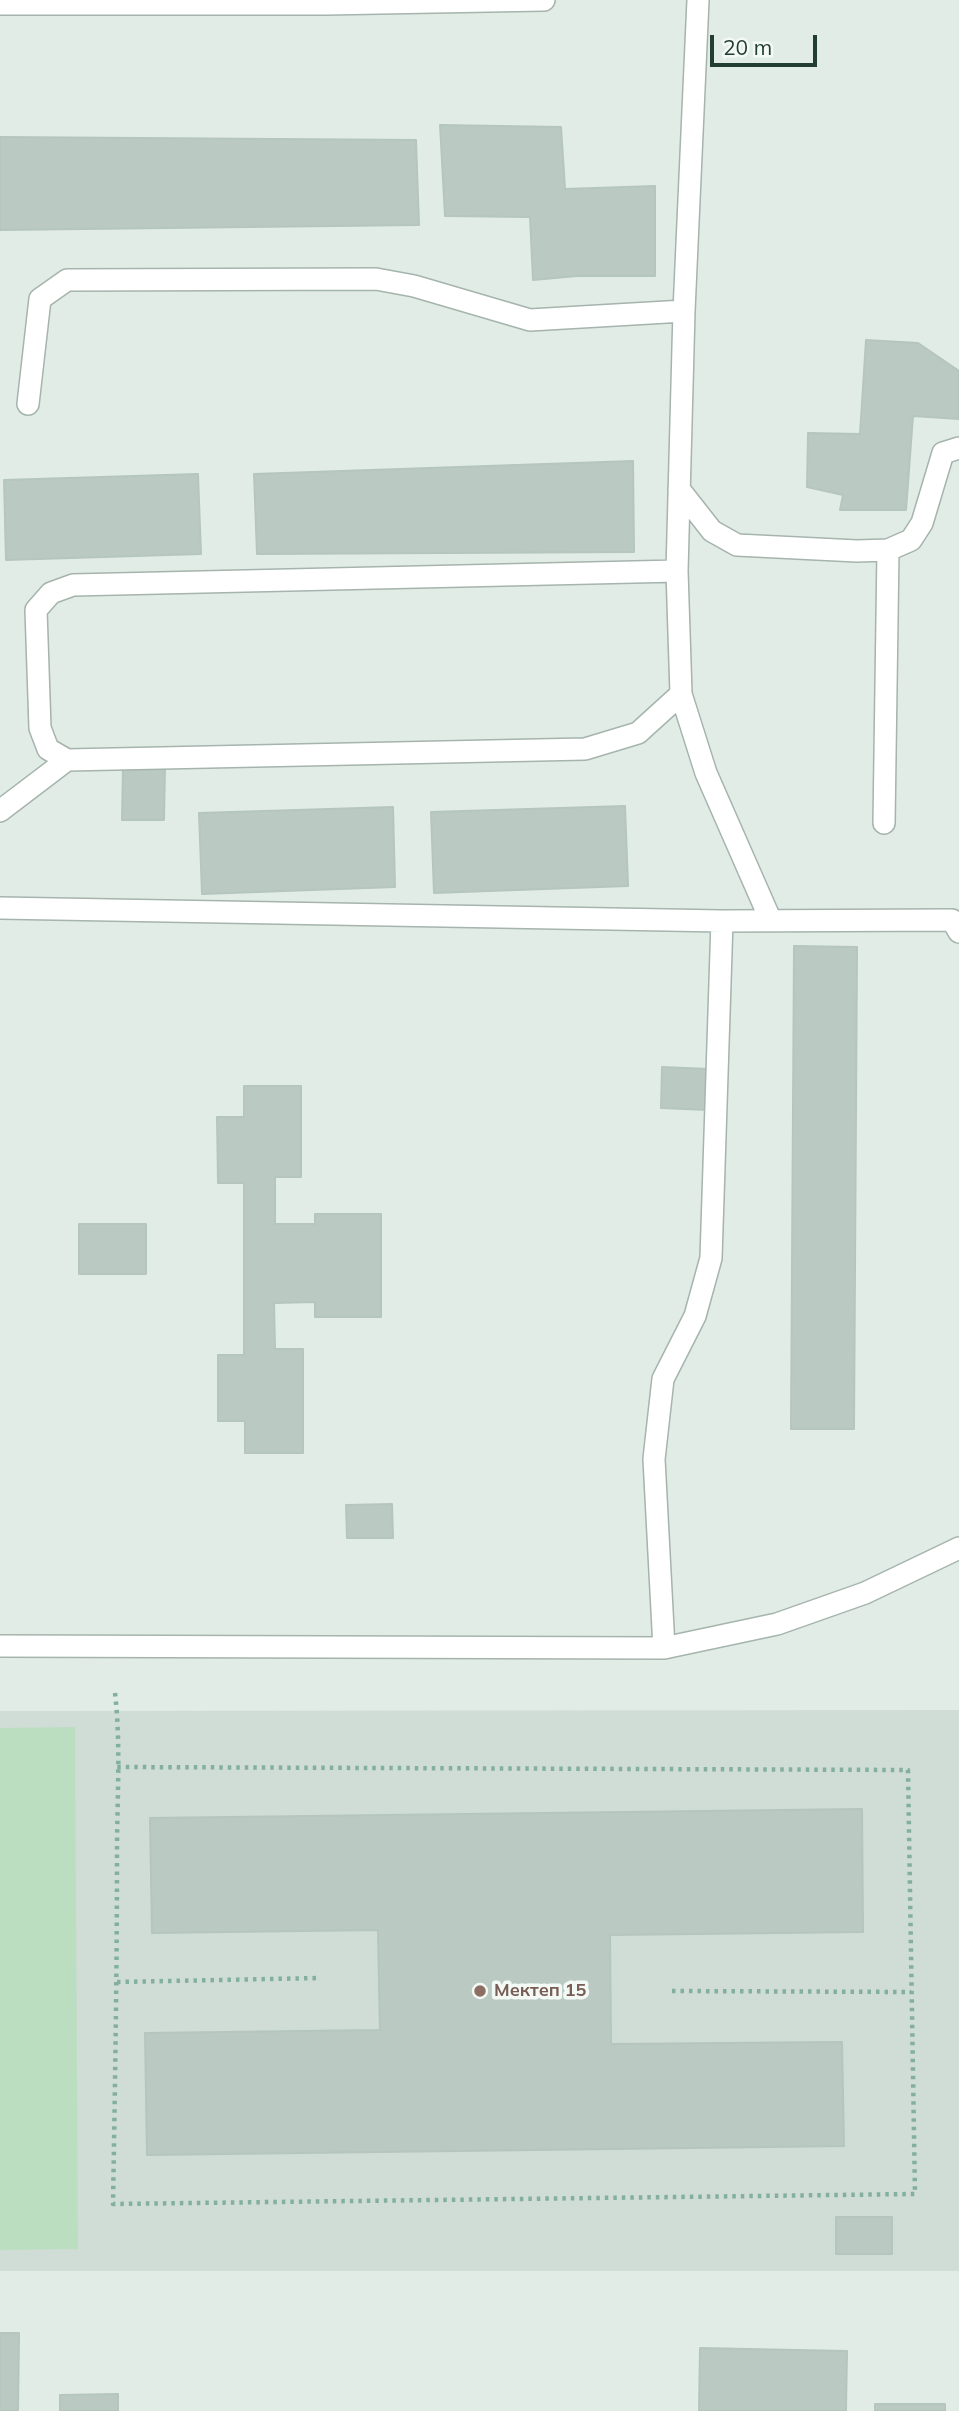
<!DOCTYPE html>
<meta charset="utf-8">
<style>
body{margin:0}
#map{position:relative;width:959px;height:2411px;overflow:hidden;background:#e2ece7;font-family:Mulish,sans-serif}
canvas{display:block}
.scale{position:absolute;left:710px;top:35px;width:107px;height:32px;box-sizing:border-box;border:4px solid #223e33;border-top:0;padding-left:9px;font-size:21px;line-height:24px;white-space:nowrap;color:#223e33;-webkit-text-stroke:5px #f3f9f5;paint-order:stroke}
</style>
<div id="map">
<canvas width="959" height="2411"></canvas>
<div class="scale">20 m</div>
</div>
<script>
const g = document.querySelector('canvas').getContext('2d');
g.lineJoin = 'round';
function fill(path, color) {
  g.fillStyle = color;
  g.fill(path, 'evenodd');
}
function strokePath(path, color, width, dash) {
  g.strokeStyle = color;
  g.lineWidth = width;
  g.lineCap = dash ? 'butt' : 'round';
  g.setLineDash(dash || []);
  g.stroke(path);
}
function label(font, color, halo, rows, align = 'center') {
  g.font = font + ' Mulish,sans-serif';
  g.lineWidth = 7;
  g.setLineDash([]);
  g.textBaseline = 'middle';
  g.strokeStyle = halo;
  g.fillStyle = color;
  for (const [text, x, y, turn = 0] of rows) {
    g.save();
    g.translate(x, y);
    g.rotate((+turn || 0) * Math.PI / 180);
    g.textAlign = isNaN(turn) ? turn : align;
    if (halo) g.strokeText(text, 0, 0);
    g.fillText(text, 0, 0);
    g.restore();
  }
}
fill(new Path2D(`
 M 959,1710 L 959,2271 L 0,2271 L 0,1711 Z`), '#d0dcd6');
fill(new Path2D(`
 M 75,1727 L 78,2249 L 0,2250 L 0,1728 Z`), '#bbdec1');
const building = new Path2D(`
 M 440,125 L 561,127 L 565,189 L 655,186 L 655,276 L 577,276 L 533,280 L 530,217 L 445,216 Z
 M 0,137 L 416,140 L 419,225 L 0,230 Z
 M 866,340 L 918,343 L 959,371 L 959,419 L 913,416 L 906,510 L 840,510 L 843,495 L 807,487 L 808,433 L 860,434 Z
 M 633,461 L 634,552 L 257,554 L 254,474 Z
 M 198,474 L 201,554 L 6,560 L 4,480 Z
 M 123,765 L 165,766 L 164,820 L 122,820 Z
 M 625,806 L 628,886 L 434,893 L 431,812 Z
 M 393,807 L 395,887 L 202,894 L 199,813 Z
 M 794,946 L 857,947 L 854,1429 L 791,1429 Z
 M 662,1067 L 709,1069 L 708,1110 L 661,1108 Z
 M 244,1086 L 301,1086 L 301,1177 L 275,1177 L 275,1224 L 315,1224 L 315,1214 L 381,1214 L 381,1317 L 315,1317 L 315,1302 L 274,1303 L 275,1349 L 303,1349 L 303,1453 L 245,1453 L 245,1421 L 218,1421 L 218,1355 L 244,1355 L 244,1183 L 218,1183 L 217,1117 L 244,1117 Z
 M 79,1224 L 146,1224 L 146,1274 L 79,1274 Z
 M 392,1504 L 393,1538 L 347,1538 L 346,1505 Z
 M 862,1809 L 863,1932 L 610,1935 L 611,2044 L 842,2042 L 844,2146 L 147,2155 L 145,2033 L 380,2030 L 378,1930 L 152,1933 L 150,1818 Z
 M 836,2217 L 892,2217 L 892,2254 L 836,2254 Z
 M 0,2333 L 19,2333 L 18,2411 L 0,2411 Z
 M 700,2348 L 847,2351 L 846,2411 L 699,2411 Z
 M 118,2394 L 118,2411 L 60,2411 L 60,2395 Z
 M 875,2404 L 945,2404 L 945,2411 L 875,2411 Z`);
fill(building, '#bacac2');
strokePath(building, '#b5c6bd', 2);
const minor = new Path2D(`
 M 0,4 L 326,4 L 544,0
 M 28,404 L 40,299 L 67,280 L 376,279 L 414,286 L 530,320 L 684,311
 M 679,489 L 712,531 L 737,545 L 857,551 L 888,550 L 911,540 L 922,523 L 943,453 L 959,448
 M 677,571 L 73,585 L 51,593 L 36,610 L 40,728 L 48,749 L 67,760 L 585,749 L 638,733 L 681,694 L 677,571 L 684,311 L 698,0
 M 681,694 L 706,773 L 771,921
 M 0,811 L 67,760
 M 884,823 L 888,550
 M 0,908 L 722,921
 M 0,1646 L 664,1648 L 777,1624 L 865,1593 L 959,1548
 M 664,1648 L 654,1459 L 663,1379 L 695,1316 L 711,1258 L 722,921 L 952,920 L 959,932`);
strokePath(minor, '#a5b4ad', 24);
strokePath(new Path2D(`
 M 115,1693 C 121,1745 117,1800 117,1852 C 117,1970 115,2086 113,2204 L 915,2194 L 908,1770 L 117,1767
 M 117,1982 L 319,1978
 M 672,1991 L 911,1992`), '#83b09d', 4.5, [3.5, 5]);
strokePath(minor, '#fff', 21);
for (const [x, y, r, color] of [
 [480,1991,7,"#8d6e63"]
]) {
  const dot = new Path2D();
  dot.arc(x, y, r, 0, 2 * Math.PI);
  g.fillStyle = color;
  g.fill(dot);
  strokePath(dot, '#f3f9f5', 2.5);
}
label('bold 18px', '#785e54', '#f3f9f5', [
 ["Мектеп 15",494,1991]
], 'left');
</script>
